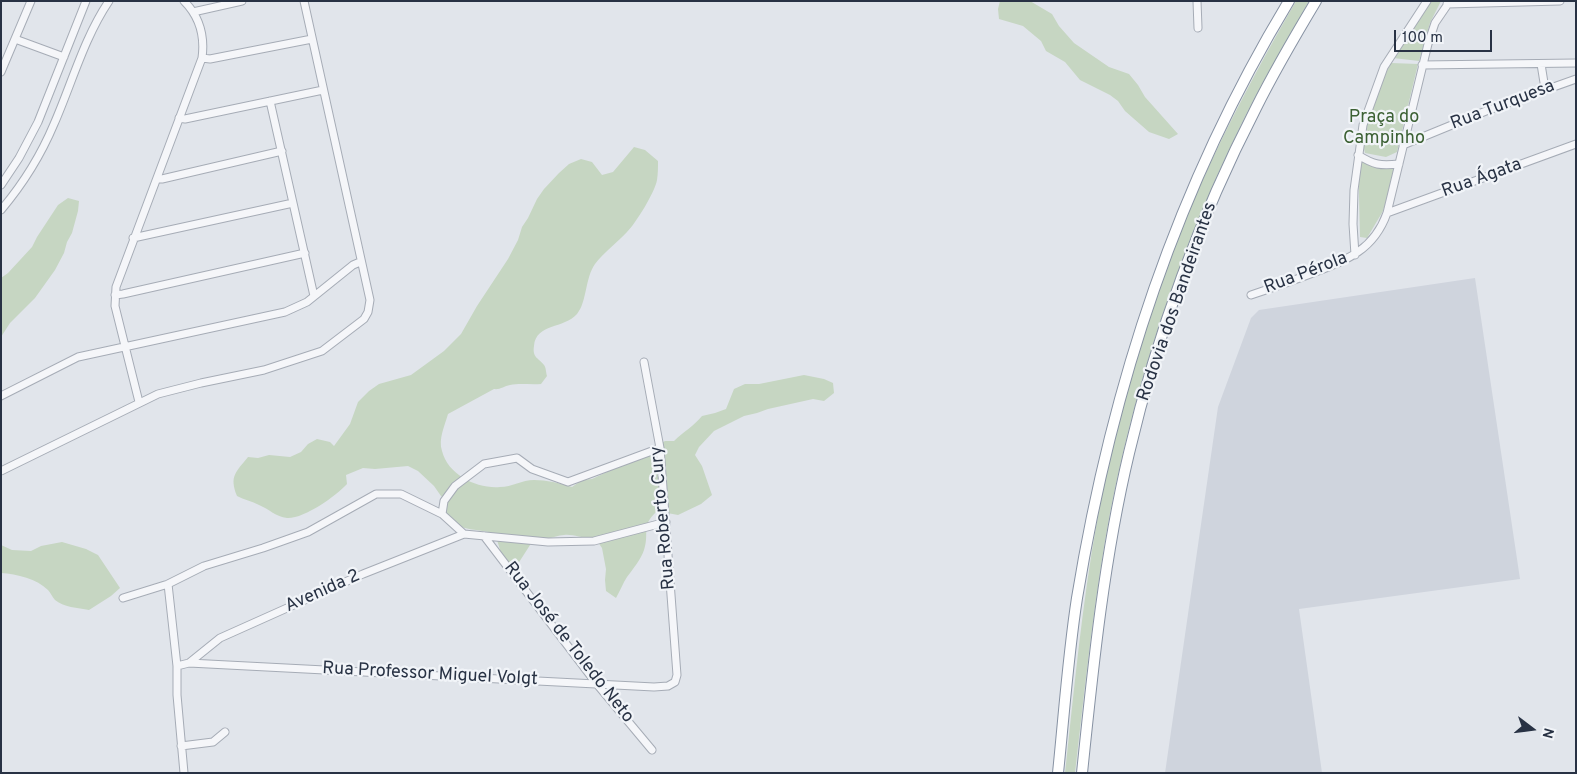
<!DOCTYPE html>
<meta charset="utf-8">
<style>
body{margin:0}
#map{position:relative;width:1577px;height:774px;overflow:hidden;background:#e1e5eb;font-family:Overpass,sans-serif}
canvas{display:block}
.frame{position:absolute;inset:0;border:2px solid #283244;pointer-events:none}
.north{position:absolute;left:1507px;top:704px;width:50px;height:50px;-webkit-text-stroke:4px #f1f4f8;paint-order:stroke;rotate:105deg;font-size:14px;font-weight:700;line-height:20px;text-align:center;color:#283244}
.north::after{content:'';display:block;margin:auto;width:18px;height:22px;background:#283244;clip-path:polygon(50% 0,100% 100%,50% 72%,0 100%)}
.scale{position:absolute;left:1394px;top:30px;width:98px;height:22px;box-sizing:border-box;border:2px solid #283244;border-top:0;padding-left:6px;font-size:15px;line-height:18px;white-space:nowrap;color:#283244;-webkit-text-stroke:4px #f1f4f8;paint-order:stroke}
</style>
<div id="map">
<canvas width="1577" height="774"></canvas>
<div class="frame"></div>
<div class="north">N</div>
<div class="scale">100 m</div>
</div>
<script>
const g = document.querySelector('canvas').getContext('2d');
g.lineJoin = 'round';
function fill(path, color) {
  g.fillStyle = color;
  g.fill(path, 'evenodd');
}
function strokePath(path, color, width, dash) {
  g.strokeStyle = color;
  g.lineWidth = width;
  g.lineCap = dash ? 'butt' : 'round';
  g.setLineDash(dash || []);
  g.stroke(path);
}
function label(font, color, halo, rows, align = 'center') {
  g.font = font + ' Overpass,sans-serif';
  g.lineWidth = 4.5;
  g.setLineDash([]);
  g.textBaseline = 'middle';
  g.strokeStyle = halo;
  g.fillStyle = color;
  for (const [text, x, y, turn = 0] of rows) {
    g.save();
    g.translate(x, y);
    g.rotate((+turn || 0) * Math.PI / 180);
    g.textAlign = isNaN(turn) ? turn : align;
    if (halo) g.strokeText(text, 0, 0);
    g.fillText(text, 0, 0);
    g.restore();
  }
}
fill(new Path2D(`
 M 1475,278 L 1520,579 L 1299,609 L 1322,773 L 1165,773 L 1218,407 L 1251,318 L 1259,310 Z`), '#cfd4dd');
fill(new Path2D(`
 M 1000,1 L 1030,1 L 1052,14 L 1059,26 L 1074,43 L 1109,67 L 1129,74 L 1138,85 L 1145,97 L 1178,134 L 1169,139 L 1149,132 L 1125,111 L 1118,101 L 1110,95 L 1080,80 L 1065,62 L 1046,51 L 1041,41 L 1023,26 L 999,19 L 998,9 Z
 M 1296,1 L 1309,1 C 1291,33 1272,65 1255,97 C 1183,237 1132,386 1105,541 C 1092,618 1084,696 1075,773 L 1065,773 C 1074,689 1082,605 1097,521 C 1117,419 1145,316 1185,220 C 1217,144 1255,72 1296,1 Z
 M 1430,1 L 1441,1 L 1430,23 L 1419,61 L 1393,58 Z
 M 1391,63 L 1418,64 L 1397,152 L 1386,157 L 1365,153 C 1357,127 1379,86 1391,63 Z
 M 634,147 L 645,150 L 658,161 C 658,167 658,174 657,180 C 655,192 636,223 627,232 C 617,243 603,253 595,264 C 585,278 587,302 577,314 C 564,329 536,323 534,346 C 532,358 539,358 544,365 C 546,367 546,373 547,376 L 541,384 C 531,385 520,383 510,385 C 504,386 500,390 494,389 L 448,414 C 445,425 438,439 442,451 C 448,475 477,489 500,487 C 512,487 522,480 534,480 C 547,480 559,483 572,487 L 582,480 L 592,479 L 624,464 L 665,441 L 674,441 C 683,432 694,426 702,416 L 715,413 L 726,409 L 734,389 L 745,384 L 759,384 L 804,375 L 824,379 L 833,383 L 834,393 L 824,401 L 813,399 L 768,409 L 757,413 L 744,416 L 714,431 L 699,447 L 695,455 L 702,466 L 712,495 L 701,504 L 678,515 L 657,511 C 640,527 650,532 644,550 C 641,559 633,569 627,577 C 623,583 620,591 616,598 L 606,591 L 605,580 L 606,569 L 602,548 L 595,538 C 583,539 574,534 564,535 C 553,536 543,541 532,542 L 514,570 L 501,553 L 497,540 L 489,532 C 471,529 458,529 443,518 L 444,508 L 448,502 L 441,496 L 434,486 L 418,471 L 408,466 L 375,469 L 363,468 L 346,475 L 347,484 C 336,496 304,519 287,518 C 276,517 269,509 259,505 C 252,501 244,500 237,496 C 229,476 236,472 248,457 L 258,458 L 269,455 L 290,457 L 301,452 L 308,444 L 317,439 L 330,442 L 334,446 L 350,424 L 358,402 L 369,391 L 379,384 L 411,375 L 444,351 L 461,334 L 477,306 L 508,259 L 518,240 L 522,227 L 528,218 L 537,199 L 544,189 L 559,173 L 569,164 L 581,159 L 592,162 L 602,175 L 613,172 Z
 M 1358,155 L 1371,164 L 1399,164 L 1393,178 L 1383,211 L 1367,238 L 1360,237 Z
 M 68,198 L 79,201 L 78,211 L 72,233 L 67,242 L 64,253 L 55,270 L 35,298 L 10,323 L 1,337 L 1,278 L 8,273 L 32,247 L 37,237 L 58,205 Z
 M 62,542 L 86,549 L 98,555 L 120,588 L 111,596 L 89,610 C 78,608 63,607 55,600 C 52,597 51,593 48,590 C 37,579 17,574 1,573 L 1,545 L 12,550 L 31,551 L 41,546 Z`), '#c6d6c2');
const minor = new Path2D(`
 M 1197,1 L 1198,28
 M 1447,4 L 1560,1
 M 193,12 L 242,1
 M 15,39 L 64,57
 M 202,58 L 210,59 L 312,39
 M 1541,64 L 1545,89
 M 1422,65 L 1576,63
 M 1,72 L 31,1
 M 270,101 L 314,296
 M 179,118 L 185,119 L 323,90
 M 1403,145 L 1486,111 L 1576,79
 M 1358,155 C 1374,165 1380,166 1399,164
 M 157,179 L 162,179 L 282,151
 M 1,185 L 19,158 L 38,122 L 86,1
 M 1,210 C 23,184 41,155 54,124 C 72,83 84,38 109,1
 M 1387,213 L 1576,144
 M 133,238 L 293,203
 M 1355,255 L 1353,224 L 1354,190 L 1363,125 L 1384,67 L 1427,1
 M 115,295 L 123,294 L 305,253
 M 1251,295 C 1272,288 1292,281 1313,273 C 1347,260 1374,250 1387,213 L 1428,44 L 1435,23 L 1450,1
 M 1,396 L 78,357 L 285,312 L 307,302 L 353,265 L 360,262
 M 139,402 L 115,306 L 116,287 L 202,58 C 205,36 200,17 184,1
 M 1,471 L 158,394 L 201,383 L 264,370 L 322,351 L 364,319 L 368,312 L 370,300 L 304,1
 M 464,534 L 442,514 L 444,501 L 455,486 L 484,464 L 517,458 L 532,469 L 568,482 L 660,448
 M 484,536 L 596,683 L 652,750
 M 168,584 L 177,666 L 177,695 L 184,773
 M 123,598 L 168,584 L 204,566 L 263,548 L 308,532 L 376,494 L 401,494 L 442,514
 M 189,663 L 220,638 L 363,574 L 464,534 L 548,542 L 594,541 L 666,522
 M 177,666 L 189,663 L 654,687 L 668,686 L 675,682 L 677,675 L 660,448 L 644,362
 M 181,746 L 213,742 L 225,732`);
const highway = new Path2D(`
 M 1058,773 C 1064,715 1068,656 1077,598 C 1112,385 1177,186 1289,1
 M 1082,773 C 1093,666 1104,558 1129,453 C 1157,334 1200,217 1256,108 C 1274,72 1295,36 1316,1`);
strokePath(minor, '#a6acb6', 9);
strokePath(highway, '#8792a3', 12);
strokePath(minor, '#f5f6f9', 7);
strokePath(highway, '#fff', 10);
label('18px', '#283244', '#f1f4f8', [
 ["Rua Turquesa",1503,106,-21],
 ["Rua Ágata",1482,179,-20],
 ["Rua Pérola",1306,274,-21],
 ["Rodovia dos Bandeirantes",1178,302,-71],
 ["Rua Roberto Cury",664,518,-95],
 ["Avenida 2",323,592,-24],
 ["Rua José de Toledo Neto",568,643,52],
 ["Rua Professor Miguel Volgt",430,675,3]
]);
label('18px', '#3c6134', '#f1f4f8', [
 ["Praça do",1384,118],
 ["Campinho",1384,139]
]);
</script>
